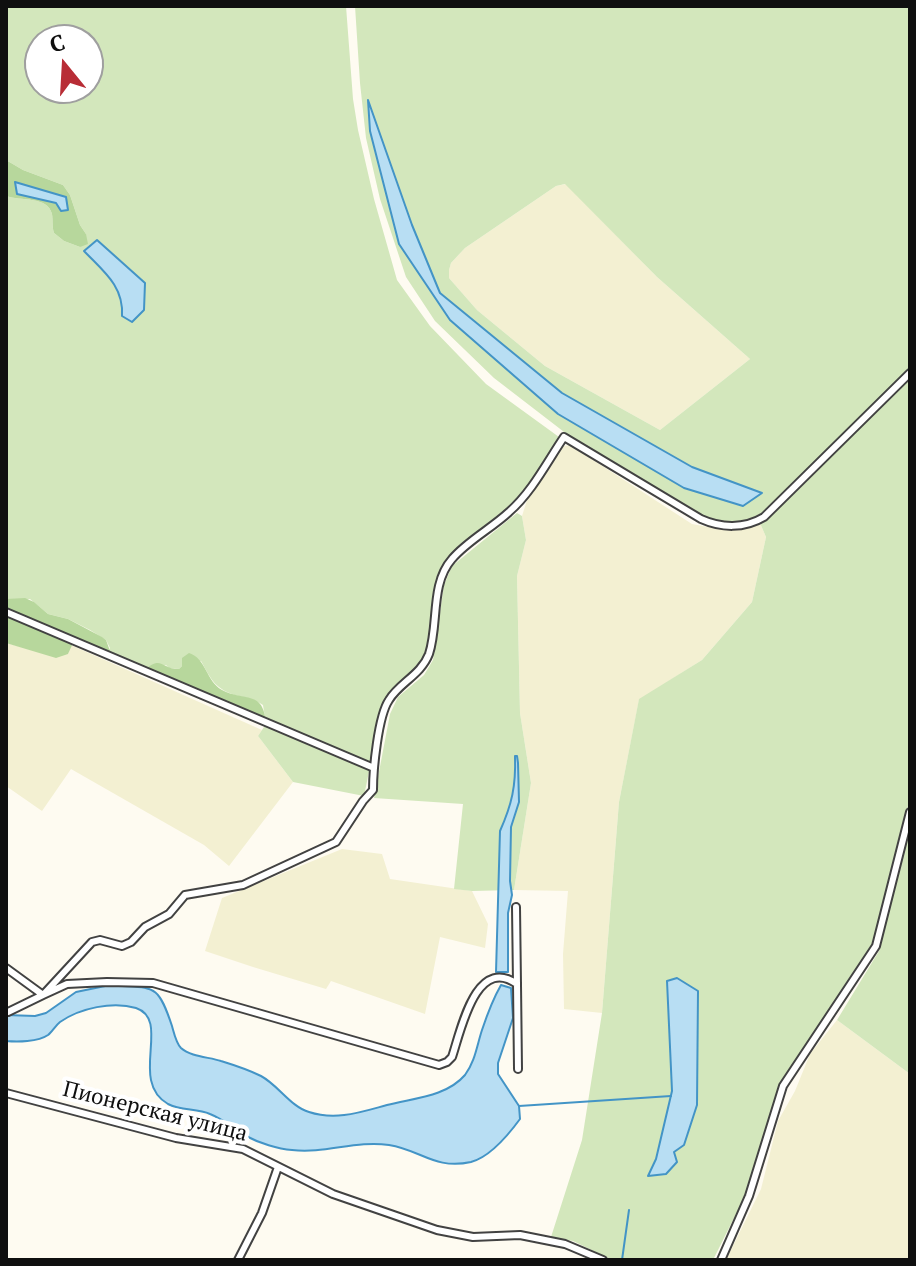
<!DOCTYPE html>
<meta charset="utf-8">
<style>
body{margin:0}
#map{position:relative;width:916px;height:1266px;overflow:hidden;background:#fefbf1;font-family:"PT Serif",serif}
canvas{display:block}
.frame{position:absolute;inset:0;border:8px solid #0f0f0f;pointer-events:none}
.north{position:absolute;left:24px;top:24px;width:80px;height:80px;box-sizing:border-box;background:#fff;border:2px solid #9f9f9f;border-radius:50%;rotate:342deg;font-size:22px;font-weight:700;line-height:32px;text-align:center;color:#0f0f0f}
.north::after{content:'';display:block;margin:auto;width:28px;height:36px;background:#b82d36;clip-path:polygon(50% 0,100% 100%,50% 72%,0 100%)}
</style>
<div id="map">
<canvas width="916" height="1266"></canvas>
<div class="frame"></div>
<div class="north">С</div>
</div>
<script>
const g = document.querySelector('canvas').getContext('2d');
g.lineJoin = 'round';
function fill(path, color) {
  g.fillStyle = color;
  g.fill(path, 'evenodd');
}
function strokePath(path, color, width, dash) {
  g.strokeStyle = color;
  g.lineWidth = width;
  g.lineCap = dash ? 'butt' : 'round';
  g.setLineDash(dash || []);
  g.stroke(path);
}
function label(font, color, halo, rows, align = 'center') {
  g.font = font + ' "PT Serif",serif';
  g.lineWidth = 8;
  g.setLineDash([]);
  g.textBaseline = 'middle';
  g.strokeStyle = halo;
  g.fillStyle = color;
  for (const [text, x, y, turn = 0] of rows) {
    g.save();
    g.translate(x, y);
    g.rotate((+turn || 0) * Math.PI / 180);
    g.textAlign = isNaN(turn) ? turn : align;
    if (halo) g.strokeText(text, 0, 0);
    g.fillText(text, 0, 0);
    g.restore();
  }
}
fill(new Path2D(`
 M 566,184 L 657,277 L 750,359 L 660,430 L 545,366 L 477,310 L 449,278 L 449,270 L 451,263 L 465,248 L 556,186 Z
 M 570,445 L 692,524 L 719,529 L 743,529 L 760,523 L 766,537 L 752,602 L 702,660 L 639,700 L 619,802 L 602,1013 L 564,1009 L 563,954 L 568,891 L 514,890 L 531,783 L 520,713 L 517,576 L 526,540 L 522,516 L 528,497 L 559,447 Z
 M 6,643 L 52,655 L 68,654 L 71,645 L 262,730 L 258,736 L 293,782 L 229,866 L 204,845 L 71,769 L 42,811 L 6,786 Z
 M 342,849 L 382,854 L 390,879 L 472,891 L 488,924 L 485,948 L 440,937 L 425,1014 L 331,981 L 326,989 L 253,967 L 205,951 L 222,898 Z
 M 837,1020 L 910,1074 L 910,1260 L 726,1260 L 761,1189 L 778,1121 L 795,1091 L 810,1054 Z`), '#f3f0d2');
fill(new Path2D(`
 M 6,6 L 346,6 L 353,99 L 358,130 L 374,199 L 397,280 L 430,326 L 486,384 L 559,437 L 521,496 L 446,562 L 439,579 L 428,655 L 419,668 L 386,697 L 381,712 L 364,796 L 293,782 L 258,736 L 266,724 L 263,705 C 254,699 248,699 238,696 C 215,689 212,681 201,661 L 182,666 L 179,669 L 169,668 L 166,665 L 144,671 L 107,655 L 110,648 L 106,640 L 90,630 L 68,619 L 48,614 L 30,599 L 6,599 L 6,196 C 20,201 48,196 52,214 C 53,220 52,227 54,233 L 64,241 L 80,247 L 86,234 L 80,225 L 70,195 L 63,185 L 23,170 L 6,160 ZM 40,40 L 88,40 L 88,88 L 40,88 Z
 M 355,6 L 910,6 L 910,369 L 768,509 C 746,525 727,524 702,517 L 568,435 L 494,378 L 435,321 L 406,277 L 380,199 L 366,138 L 360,83 ZM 565,184 L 657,277 L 750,359 L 660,430 L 545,366 L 477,310 L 449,278 L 449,270 L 451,263 L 465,248 L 556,186 Z
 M 910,378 L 910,798 L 873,943 L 778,1088 L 746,1194 L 713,1260 L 612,1260 L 573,1241 L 551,1237 L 582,1140 L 602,1013 L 619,802 L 639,699 L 702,660 L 752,602 L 766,537 L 760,523 L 770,517 L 795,493 Z
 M 517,513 L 522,516 L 526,540 L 517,576 L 520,713 L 531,783 L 514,890 L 472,891 L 454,889 L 463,804 L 374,798 L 390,714 L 398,697 L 424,675 L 433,660 L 444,585 L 452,566 Z
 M 910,830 L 910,1074 L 837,1020 L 879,951 Z`), '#d3e7bc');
fill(new Path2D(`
 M 6,160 L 23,170 L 63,185 L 70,195 L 80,225 L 86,234 L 88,244 L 80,247 L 64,241 L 54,233 C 52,227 53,220 52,214 C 48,196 20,201 6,196 Z
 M 25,598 L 34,602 L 48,614 L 68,619 L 102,637 L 106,640 L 110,651 L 107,655 L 73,643 L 68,654 L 56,658 L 6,643 L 6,599 Z
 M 189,653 C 206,658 206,681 222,690 C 244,702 264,689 266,724 L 144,671 C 161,654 161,669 179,669 L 182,666 L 182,658 Z`), '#b7d79c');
const water = new Path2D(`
 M 368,100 L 412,225 L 440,293 L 562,393 L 692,467 L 762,493 L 743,506 L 684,488 L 558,414 L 450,320 L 399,244 L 370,131 Z
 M 15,182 L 66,197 L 68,210 L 61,211 L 56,203 L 17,194 Z
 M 97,240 L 145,283 L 144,310 L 132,322 L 122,316 C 124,286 103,271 84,251 Z
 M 515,756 L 517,756 L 518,763 L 519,802 L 511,827 L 510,881 L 512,895 L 508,913 L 508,972 L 496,972 L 500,831 C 512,804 516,786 515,756 Z
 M 677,978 L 698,991 L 697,1105 L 684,1145 L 674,1152 L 677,1162 L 666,1174 L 648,1176 L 656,1159 L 672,1091 L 667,981 Z
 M 110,985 C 154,989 157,981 172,1026 C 174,1033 176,1043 181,1048 C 191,1057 209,1057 221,1061 C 234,1065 249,1070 261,1076 C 278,1085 291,1107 309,1112 C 336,1121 361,1112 387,1105 C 413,1098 446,1097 465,1075 C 475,1062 477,1045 482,1030 C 487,1015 493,999 501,985 L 511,988 L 513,1018 L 498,1063 L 498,1074 L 519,1106 L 520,1119 C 509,1134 490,1157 471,1162 C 435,1170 421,1150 389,1145 C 356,1140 325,1154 292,1150 C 278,1149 259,1143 246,1136 C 234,1129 223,1119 210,1114 C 197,1108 181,1111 168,1104 C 128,1081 172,1020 136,1008 C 113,1001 80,1008 60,1022 C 55,1026 52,1032 48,1035 C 38,1042 17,1042 6,1041 L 6,1015 L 35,1016 L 46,1013 L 76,992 Z`);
fill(water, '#b8def3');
strokePath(water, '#4394c6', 2);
strokePath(new Path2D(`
 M 519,1106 L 671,1096
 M 622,1260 L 629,1210`), '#4394c6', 2);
const street = new Path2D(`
 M 6,612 L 374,768
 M 516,907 L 517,984
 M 6,968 L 43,995 L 67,984 L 107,982 L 153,983 L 439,1065 L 447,1062 L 452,1057 C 461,1030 476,955 517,984 L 518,1069
 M 8,1012 L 43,995 L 92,942 L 100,940 L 122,946 L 131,942 L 145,927 L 169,914 L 185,895 L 243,885 L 336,842 L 363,801 L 373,790 C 373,770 378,716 389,700 C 399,683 421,675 429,654 C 439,624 430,584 452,559 C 467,541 492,528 509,512 C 532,492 547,462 564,437 L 701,519 C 721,528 744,529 764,517 L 910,373
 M 6,1093 L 176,1138 L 243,1149 L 333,1194 L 437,1230 L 473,1237 L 520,1235 L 565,1244 L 603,1260
 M 238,1260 L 262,1213 L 278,1167
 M 721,1260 L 749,1196 L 783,1086 L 876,946 L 910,812`);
strokePath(street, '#424242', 10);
strokePath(street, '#fff', 6);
label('22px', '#0f0f0f', '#fff', [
 ["Пионерская улица",155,1112,14]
]);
</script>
